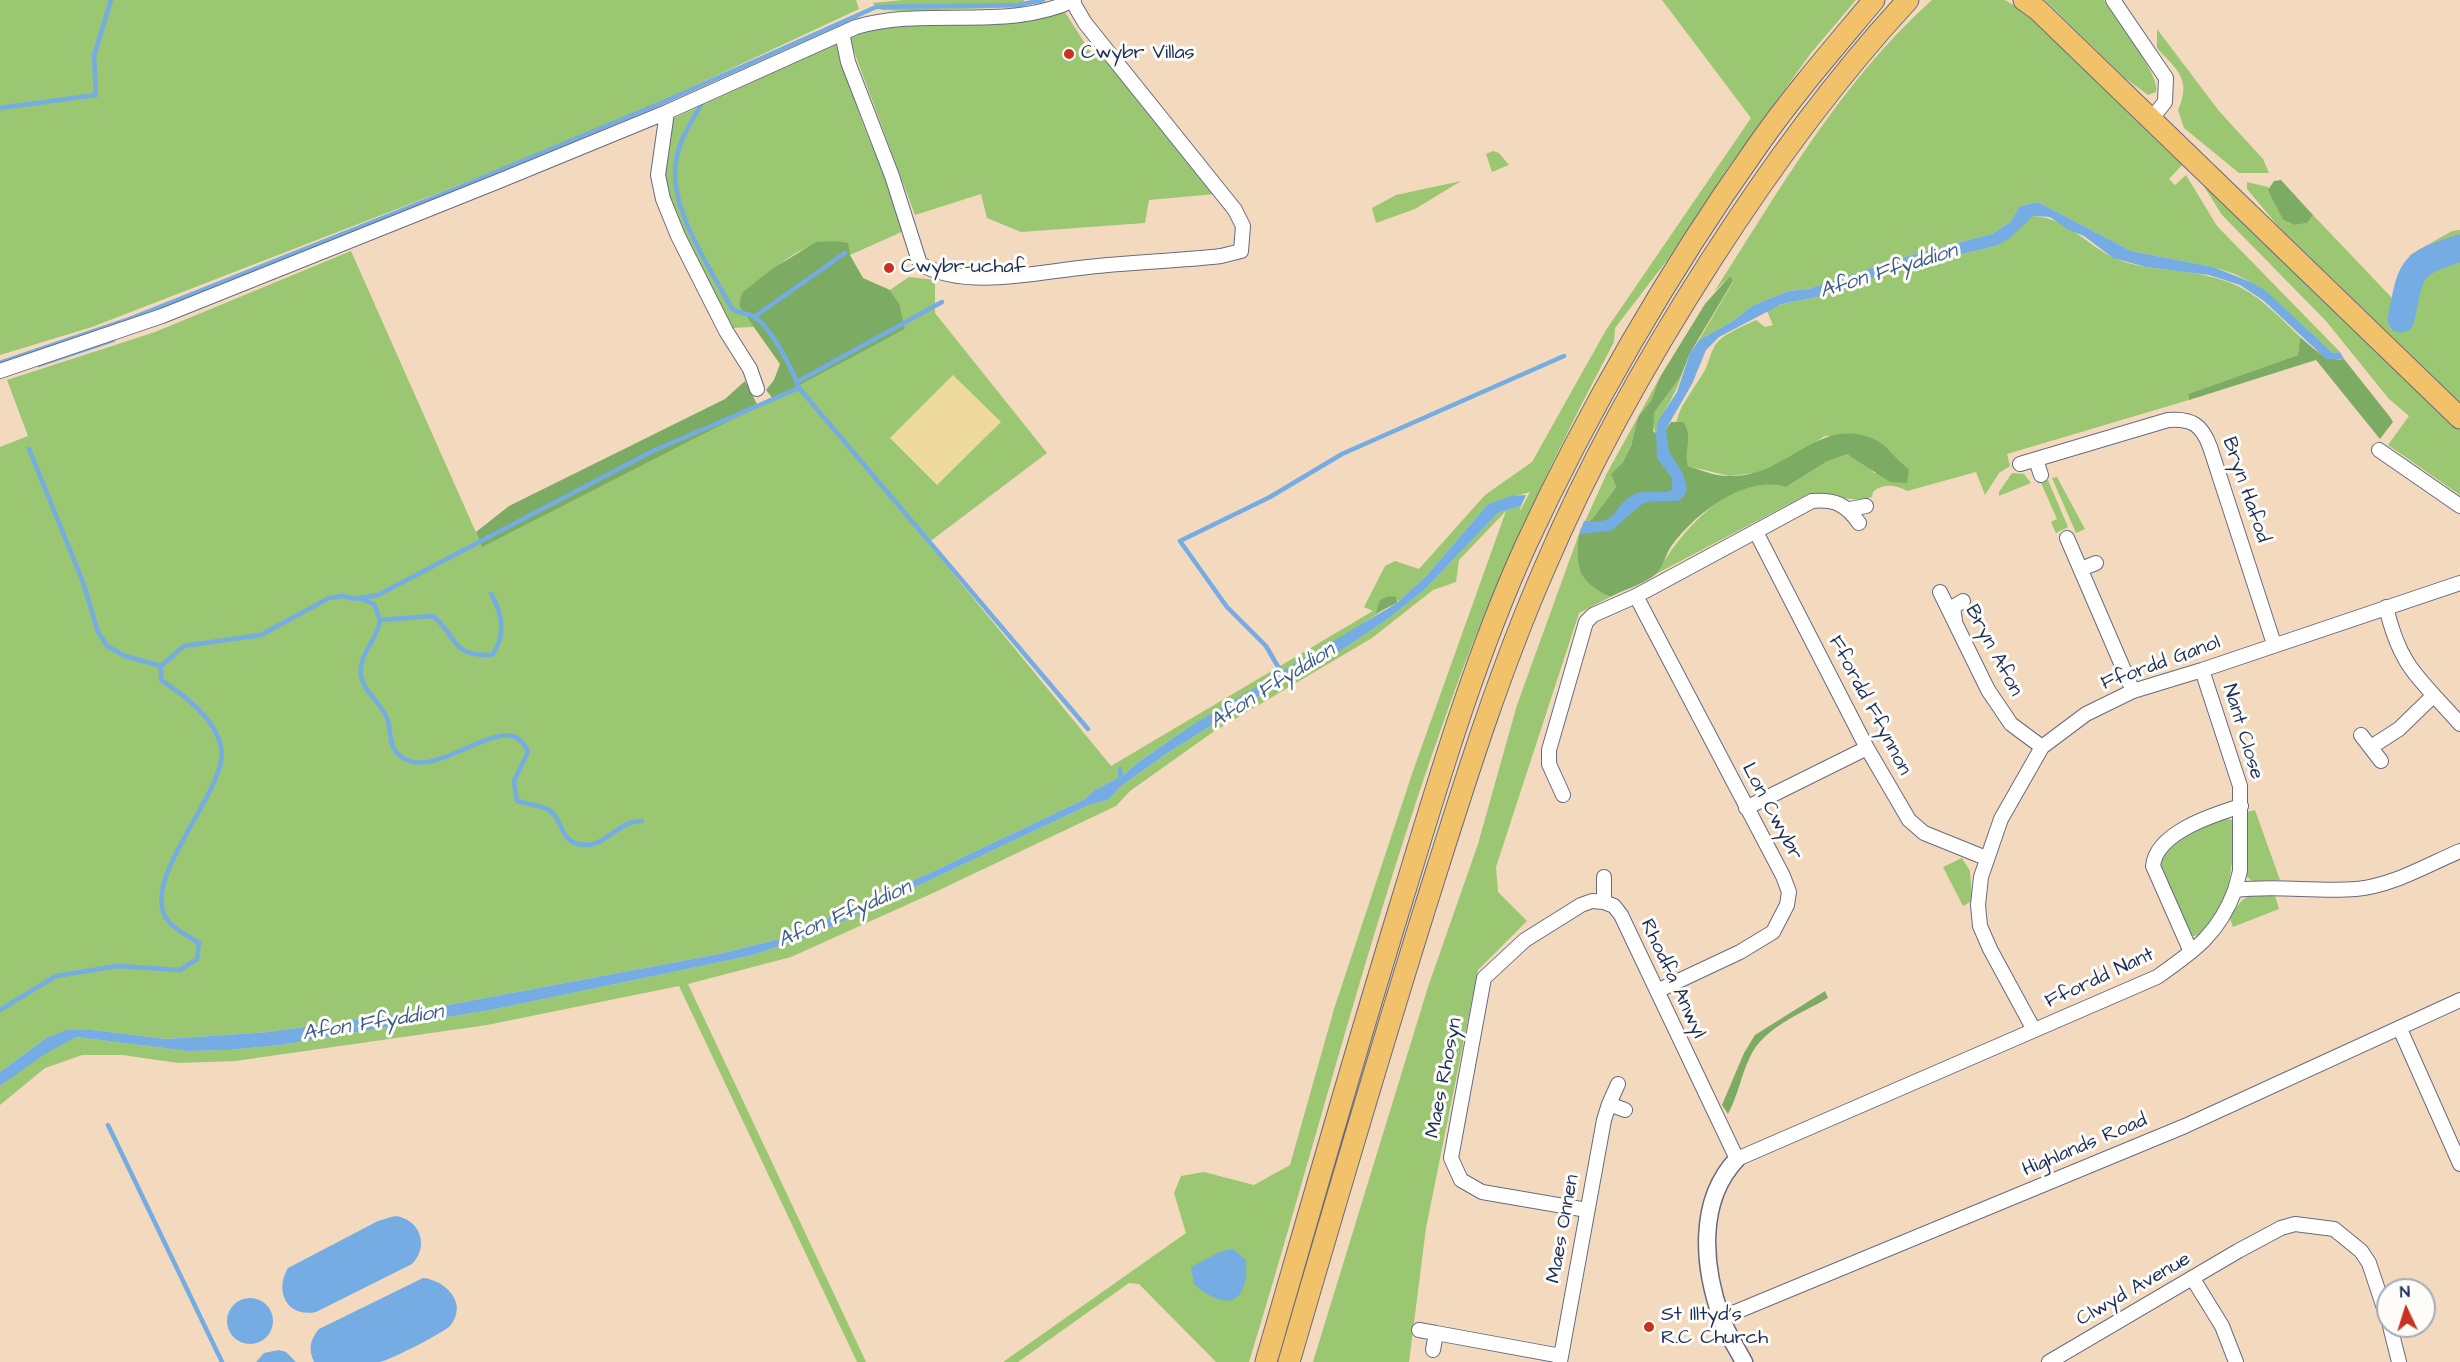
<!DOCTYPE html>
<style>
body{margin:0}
#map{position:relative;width:2460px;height:1362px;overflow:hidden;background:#f3dabe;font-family:"Architects Daughter",sans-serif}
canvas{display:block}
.north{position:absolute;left:2376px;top:1278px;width:60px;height:60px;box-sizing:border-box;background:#fdfcf7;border:2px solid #a3aaba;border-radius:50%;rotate:356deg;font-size:16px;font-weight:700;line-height:24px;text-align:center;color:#1b2f5e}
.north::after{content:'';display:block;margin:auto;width:21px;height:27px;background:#c8321e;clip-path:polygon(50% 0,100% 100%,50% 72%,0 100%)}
</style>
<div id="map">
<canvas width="2460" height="1362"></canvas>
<div class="north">N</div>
</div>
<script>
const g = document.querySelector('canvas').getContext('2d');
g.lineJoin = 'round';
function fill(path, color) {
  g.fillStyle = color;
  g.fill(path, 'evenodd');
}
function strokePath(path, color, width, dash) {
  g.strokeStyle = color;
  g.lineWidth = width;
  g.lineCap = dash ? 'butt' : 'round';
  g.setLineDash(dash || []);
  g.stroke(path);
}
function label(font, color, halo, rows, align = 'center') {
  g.font = font + ' "Architects Daughter",sans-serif';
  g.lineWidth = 6;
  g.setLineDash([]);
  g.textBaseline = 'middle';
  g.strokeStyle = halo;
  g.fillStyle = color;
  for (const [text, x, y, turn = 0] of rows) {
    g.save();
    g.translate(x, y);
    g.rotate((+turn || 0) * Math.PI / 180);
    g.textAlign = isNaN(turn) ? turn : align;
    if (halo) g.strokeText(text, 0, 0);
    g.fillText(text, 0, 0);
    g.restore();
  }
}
fill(new Path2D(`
 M 0,0 L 856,0 L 859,9 L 630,116 L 459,185 L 92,327 L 0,355 Z
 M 903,0 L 1024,0 L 1023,7 L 908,11 L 882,10 L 872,3 Z
 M 1662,0 L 1856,0 L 1811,53 L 1725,172 L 1668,259 L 1615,328 L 1614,342 C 1550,463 1492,585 1446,715 C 1370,927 1315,1147 1249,1362 L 1216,1362 L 1139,1284 L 1129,1283 L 1018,1362 L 1003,1362 L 1186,1233 L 1174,1193 L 1181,1176 L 1204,1172 L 1254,1185 L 1290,1165 L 1334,1009 L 1413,771 L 1506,511 L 1459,560 L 1456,582 L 1433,590 L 1372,638 L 1213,732 L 1130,791 L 1116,806 L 933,893 L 791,957 L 688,984 L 866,1362 L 857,1362 L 679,986 L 487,1025 L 235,1061 L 178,1063 L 123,1055 L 82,1055 L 45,1068 L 0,1105 L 0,1086 C 22,1067 49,1049 76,1037 L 188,1051 L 228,1050 L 281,1045 L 496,1009 L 749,956 L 802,939 L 839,923 L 1089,805 L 1108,800 L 1120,787 L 1169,752 L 1241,707 L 1300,672 L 1318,666 L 1392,616 L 1424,590 L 1498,513 L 1521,506 L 1520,511 L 1530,492 L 1488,504 L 1427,575 L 1397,603 L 1398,600 L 1328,647 L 1189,727 L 1137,763 L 1125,774 L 1095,790 L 1083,800 L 932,872 L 787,937 L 719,954 L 416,1011 L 269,1032 L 166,1039 L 92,1030 L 46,1038 L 0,1072 L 0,447 L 28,436 L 7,380 L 155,332 L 351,251 L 482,546 L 905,329 L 900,305 L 890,290 L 909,277 L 935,280 L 935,313 L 1047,453 L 928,543 L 1111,766 L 1373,611 L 1364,607 L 1385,566 L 1395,561 L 1419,569 L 1485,495 L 1532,462 L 1606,330 L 1751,118 Z
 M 1932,0 L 2005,0 L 2022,10 L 2182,165 L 2169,179 L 2175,185 L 2186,175 L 2217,226 L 2340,352 L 2333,353 L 2283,307 L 2251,282 L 2235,274 L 2213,267 L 2131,251 L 2038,202 L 2020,206 L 2010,222 L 1992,234 L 1911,255 L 1808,289 L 1788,291 L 1752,306 L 1733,321 L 1699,340 L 1733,282 L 1730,276 L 1714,292 C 1779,191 1841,81 1932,0 Z
 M 2045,0 L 2104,0 C 2114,15 2162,78 2156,92 L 2148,95 L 2125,78 Z
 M 1063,9 L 1093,56 L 1103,55 L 1215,194 L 1149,200 L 1145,223 L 1021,232 L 987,218 L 981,194 L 915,215 L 849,38 L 874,29 Z
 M 2157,29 L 2219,111 L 2263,159 L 2269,173 L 2239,173 L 2184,128 L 2178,110 C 2192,79 2177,70 2157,48 Z
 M 836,44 L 862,122 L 906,230 L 850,255 L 835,241 C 792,244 766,276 739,306 L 754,327 L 731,328 L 680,233 L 663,186 L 670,120 Z
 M 1493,151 L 1499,153 L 1509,165 L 1492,172 L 1486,154 Z
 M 2195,172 L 2460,429 L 2460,495 L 2388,445 L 2409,416 L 2389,399 L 2326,321 L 2222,215 Z
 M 1461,181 L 1415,209 L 1376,223 L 1372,208 L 1396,195 Z
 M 2247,182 L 2268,187 L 2283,220 L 2295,225 L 2307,223 L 2313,215 L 2392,298 L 2399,276 L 2410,255 L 2452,231 L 2460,230 L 2460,245 L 2455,242 L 2435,250 L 2411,268 L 2395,309 L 2405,322 C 2414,277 2411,264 2460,251 L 2460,402 L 2278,226 L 2247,189 Z
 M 2033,216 C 2066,218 2085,243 2112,257 C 2132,267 2157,268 2179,271 C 2241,279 2257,294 2300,337 L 2298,355 L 2188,394 L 2189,400 L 2007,454 L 2010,466 L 1999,473 L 1985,495 L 1976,472 L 1907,491 C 1896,485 1883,483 1873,492 L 1872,497 C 1847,505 1833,490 1808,494 L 1656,574 C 1680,533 1732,469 1786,487 L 1826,462 L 1847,454 L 1865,463 L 1874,473 L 1909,469 L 1898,462 L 1876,440 L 1825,436 L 1782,463 L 1754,473 L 1729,476 L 1688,466 C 1661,424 1683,407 1705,370 C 1709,362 1711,351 1716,344 C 1724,333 1744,326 1756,320 L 1765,327 L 1773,325 L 1767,311 L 1783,304 L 1823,296 L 1896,270 L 1996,246 Z
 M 1681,376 C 1676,397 1660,412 1656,433 L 1651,424 L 1654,413 Z
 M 1660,377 L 1651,401 L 1638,417 L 1631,446 L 1623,462 L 1611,474 L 1616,487 L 1593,518 L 1582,528 L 1607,473 Z
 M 2012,473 L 2024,474 L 2031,483 L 1999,496 L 1999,492 Z
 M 2057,477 L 2085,529 L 2076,533 L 2052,478 Z
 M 2048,480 L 2068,527 L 2056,533 L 2051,522 L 2057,519 L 2041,483 Z
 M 1579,534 C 1579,559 1587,584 1610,597 L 1579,613 L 1496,867 L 1498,892 L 1527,921 L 1478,970 L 1426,1228 L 1409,1362 L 1313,1362 L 1428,987 L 1478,844 L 1517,705 Z
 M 2255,810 L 2280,880 L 2252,881 L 2245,875 L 2247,812 Z
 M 2223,818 L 2232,820 L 2235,825 C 2234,850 2229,938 2191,936 L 2159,862 L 2169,845 Z
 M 1962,858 L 1970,871 L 1972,901 L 1963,906 L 1943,867 Z
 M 2274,892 L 2279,909 L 2233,927 L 2230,918 C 2244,894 2246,895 2274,892 Z`), '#9bc672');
fill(new Path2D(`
 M 2281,180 L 2313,215 L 2307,223 L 2295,225 L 2283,220 L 2268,190 L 2274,181 Z
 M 835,241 L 848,243 L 850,255 L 863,278 L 890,290 L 900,305 L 905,329 L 773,399 L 766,390 L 774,380 L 780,364 L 739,306 L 742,293 L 772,269 L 816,242 Z
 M 1730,276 L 1733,281 L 1690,353 L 1681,376 L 1654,413 L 1653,431 L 1656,433 L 1666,429 L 1671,422 L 1683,422 C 1694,437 1683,451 1688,466 C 1701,470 1714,476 1728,476 C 1787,479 1816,415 1874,439 C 1887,444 1896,461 1909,469 L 1907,483 L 1890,482 L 1847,454 L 1826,462 L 1786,487 C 1745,474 1695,514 1672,545 C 1666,553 1663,567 1656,574 C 1645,584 1623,590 1610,597 C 1601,592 1588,585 1583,576 C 1576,565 1577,539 1581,528 L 1593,518 L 1616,487 L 1611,474 L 1623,462 L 1631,446 L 1638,417 L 1651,401 L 1660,377 L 1705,304 Z
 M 2300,337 C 2313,348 2326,362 2344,359 L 2390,417 L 2393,422 L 2380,439 L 2316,360 L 2189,400 L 2188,394 L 2298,355 Z
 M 745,381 L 758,406 L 482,547 L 476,532 L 509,506 L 725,399 Z
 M 1389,596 L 1396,597 L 1397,603 L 1376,613 L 1380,600 Z
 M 1825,991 L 1828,998 C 1802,1013 1763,1028 1750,1057 C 1741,1075 1738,1096 1728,1114 L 1722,1105 L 1744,1053 L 1755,1035 Z`), '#7cab64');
fill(new Path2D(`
 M 953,375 L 1001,422 L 937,485 L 890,438 Z`), '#eeda9e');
fill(new Path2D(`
 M 2038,202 L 2131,251 L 2213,267 L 2251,282 L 2266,291 L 2333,353 L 2340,352 L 2344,359 L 2326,359 L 2264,301 L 2240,285 L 2209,275 L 2146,267 L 2113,258 L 2084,236 L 2067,229 L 2050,217 L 2033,216 L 2010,238 L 1996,246 L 1896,270 L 1823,296 L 1782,304 L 1719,337 L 1706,350 L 1692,384 L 1666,429 L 1669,451 L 1683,474 L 1687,490 L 1683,498 L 1678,501 L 1652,501 L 1641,505 L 1611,531 L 1579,534 L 1584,521 C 1622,525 1609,507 1635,494 C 1648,489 1660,495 1672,490 L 1672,478 L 1657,458 L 1656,433 L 1658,421 L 1677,392 L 1690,353 L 1699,340 L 1733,321 L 1752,306 L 1788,291 L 1808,289 L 1911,255 L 1992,234 L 2010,222 L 2020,206 Z
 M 1526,495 L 1521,506 L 1498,513 L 1424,590 L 1392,616 L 1318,666 L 1300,672 L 1241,707 L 1169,752 L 1120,787 L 1108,800 L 1089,805 L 839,923 L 802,939 L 749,956 L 496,1009 L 281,1045 L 228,1050 L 188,1051 L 76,1037 L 45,1054 L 0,1086 L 0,1072 L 46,1038 L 67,1030 L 92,1030 L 166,1039 L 269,1032 L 416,1011 L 719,954 L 787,937 L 932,872 L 1083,800 L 1095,790 L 1125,774 L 1137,763 L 1189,727 L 1397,603 L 1427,575 L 1488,504 L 1511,496 Z
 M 395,1216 C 420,1219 430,1246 412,1264 L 316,1312 C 287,1318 274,1291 288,1268 L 378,1221 Z
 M 1233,1249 L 1246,1260 C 1249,1305 1226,1312 1194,1284 L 1191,1267 L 1222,1251 Z
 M 423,1278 C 445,1280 469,1303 450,1326 C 443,1333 390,1360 380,1362 C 360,1362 335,1362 314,1362 C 308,1349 310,1340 319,1329 Z
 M227 1321a23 23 0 1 1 46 0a23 23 0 1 1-46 0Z
 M 279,1350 L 286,1352 L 296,1362 L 256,1362 L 264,1353 Z`), '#74ace3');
strokePath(new Path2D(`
 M 702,103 C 692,121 679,140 676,161 C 668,209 710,267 732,309 C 739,313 747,313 754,317 C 772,328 792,369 799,388 L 1088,729
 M 0,108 L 96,95 L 94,56 L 111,0
 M 754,317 L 845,253
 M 0,363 L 127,320 L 460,187 L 659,104 L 876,7 L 1018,5 L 1043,0
 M 38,365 L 113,340
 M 797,382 L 942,302
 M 29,449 L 83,582 L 98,632 L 107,646 L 125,656 L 161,666
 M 361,599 L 374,604 L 380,620 L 433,616 C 459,638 450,656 492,655 C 506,637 503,614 491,594
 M 380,620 C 379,638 358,654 361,675 C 363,692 381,702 387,718 C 391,727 389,741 394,749 C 428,797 508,698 528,752 L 514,781 L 517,801 C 527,804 539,805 549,810 C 563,819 560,840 578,844 C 604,851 619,819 642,821
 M 1284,677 L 1266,646 L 1227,607 L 1180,541 L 1270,497 L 1342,454 L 1564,356
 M 1120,769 L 1121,781
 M 0,1010 L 56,976 L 117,966 L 180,970 L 197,959 L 199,943 C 188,936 173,929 166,918 C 140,876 231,787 221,747 C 215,718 184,695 161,680 L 161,666 L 184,646 L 261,635 L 329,598 L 344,596 L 353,599 L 378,595 L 653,451 L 799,388
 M 108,1125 L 222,1362`), '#74ace3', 4.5);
strokePath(new Path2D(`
 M 2401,319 C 2412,266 2409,265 2460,248`), '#74ace3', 27);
const minor = new Path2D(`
 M 2113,0 L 2166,78 L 2165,102 L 2152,118
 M 842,33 L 848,62 L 892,176 L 920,264 C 968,290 1037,272 1088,267 C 1132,262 1177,261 1221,256 L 1241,251 L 1243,226 L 1235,210 L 1085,23 L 1072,1
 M 667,112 L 658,175 L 663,199 L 678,236 L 726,331 L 750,369 L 757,389
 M 0,371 L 162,316 L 499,181 L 667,112 L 856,27 C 926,6 1007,32 1074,0
 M 2379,450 L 2460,506
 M 2036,460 L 2041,475
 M 2020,464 L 2168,420 C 2192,418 2202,425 2210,447 L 2274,644
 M 1850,509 L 1866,506
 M 1756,532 L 1867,748 L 1909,820 L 1924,833 L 1986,858
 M 2067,538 L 2133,691
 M 2081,569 L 2096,563
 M 1940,592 L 1988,690 L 2011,724 L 2042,747
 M 1636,596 L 1783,876 L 1789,892 L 1787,905 L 1773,932 L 1740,952 L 1657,991
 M 2386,607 C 2401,670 2420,678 2460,724
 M 1955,621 L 1953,607 L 1963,601
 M 2202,670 L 2240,786 L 2240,871 L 2235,890
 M 2361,735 L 2381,761
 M 2371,747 L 2399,729 L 2433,696
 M 1563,795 L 1549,764 L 1549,750 L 1586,622 L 1593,615 L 1636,596 L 1812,501 C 1834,499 1846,504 1859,523
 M 1746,808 L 1867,748
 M 1604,902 L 1604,877
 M 2191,952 L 2153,866 C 2156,833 2212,815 2241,806
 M 2400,1029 L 2460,1164
 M 2034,1030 L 1990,949 L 1980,926 L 1978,905 L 1981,877 L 2001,819 L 2042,747 L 2086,714 L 2133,691 L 2202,670 L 2460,583
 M 1609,1104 L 1618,1084
 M 1587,1210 L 1482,1192 L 1461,1180 L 1451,1158 L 1484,978 L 1525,940 L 1581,905 L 1592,901 L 1604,902 L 1614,906 L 1621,915 L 1737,1159 L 2157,977 C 2194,951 2219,934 2235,890 C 2276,885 2315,892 2356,889 C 2392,886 2427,865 2460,851
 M 2193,1279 L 2222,1326 L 2236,1362
 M 1721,1318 L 2185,1126 L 2460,1000
 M 2390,1326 L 2399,1362
 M 1419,1330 L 1436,1333
 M 1433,1350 L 1436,1333 L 1561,1356
 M 1560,1362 L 1604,1120 L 1609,1104 L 1625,1110
 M 2049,1362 L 2238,1251 L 2281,1228 L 2295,1224 L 2334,1229 L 2361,1251 L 2369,1263 L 2388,1320`);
const tertiary = new Path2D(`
 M 1737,1159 C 1697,1201 1703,1266 1721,1317 C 1726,1332 1736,1347 1744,1362`);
const primary = new Path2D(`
 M 2024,0 L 2038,10 L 2460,418
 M 1266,1362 C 1311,1207 1355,1052 1403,897 C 1439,779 1474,660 1525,547 C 1587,412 1670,269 1756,148 C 1792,96 1834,48 1874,0
 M 1289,1362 C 1333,1211 1377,1061 1424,911 C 1461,794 1496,679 1545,567 C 1591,459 1648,358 1711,260 C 1770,168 1834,80 1908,0`);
strokePath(minor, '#676b80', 16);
strokePath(tertiary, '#676b80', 19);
strokePath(primary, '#676b80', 23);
strokePath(minor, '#fff', 14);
strokePath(tertiary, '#fff', 16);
strokePath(primary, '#f2c26a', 21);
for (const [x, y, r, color] of [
 [1069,54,6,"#c8321e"],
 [889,268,6,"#c8321e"],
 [1649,1327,6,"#c8321e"]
]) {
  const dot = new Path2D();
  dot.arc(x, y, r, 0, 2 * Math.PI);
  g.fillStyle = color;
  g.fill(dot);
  strokePath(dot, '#fdfcf7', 2);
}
label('20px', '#1b2f5e', '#fdfcf7', [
 ["Cwybr Villas",1081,54],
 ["Cwybr-uchaf",901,268],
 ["St Illtyd's",1661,1316],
 ["R.C Church",1661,1339]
], 'left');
label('20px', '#1b2f5e', '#fdfcf7', [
 ["Bryn Hafod",2245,490,71],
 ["Bryn Afon",1993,651,62],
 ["Ffordd Ganol",2161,664,-20],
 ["Ffordd Ffynnon",1869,706,62],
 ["Nant Close",2242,732,73],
 ["Lon Cwybr",1771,812,62],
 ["Rhodfa Anwyl",1672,979,65],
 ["Ffordd Nant",2100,979,-25],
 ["Maes Rhosyn",1445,1078,-79],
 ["Highlands Road",2085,1146,-23],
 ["Maes Onnen",1564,1229,-80],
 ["Clwyd Avenue",2134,1290,-30]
]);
label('italic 21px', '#3a5b8d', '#fdfcf7', [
 ["Afon Ffyddion",1889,272,-17],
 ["Afon Ffyddion",1273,687,-32],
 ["Afon Ffyddion",845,915,-23],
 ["Afon Ffyddion",373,1024,-9]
]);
</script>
